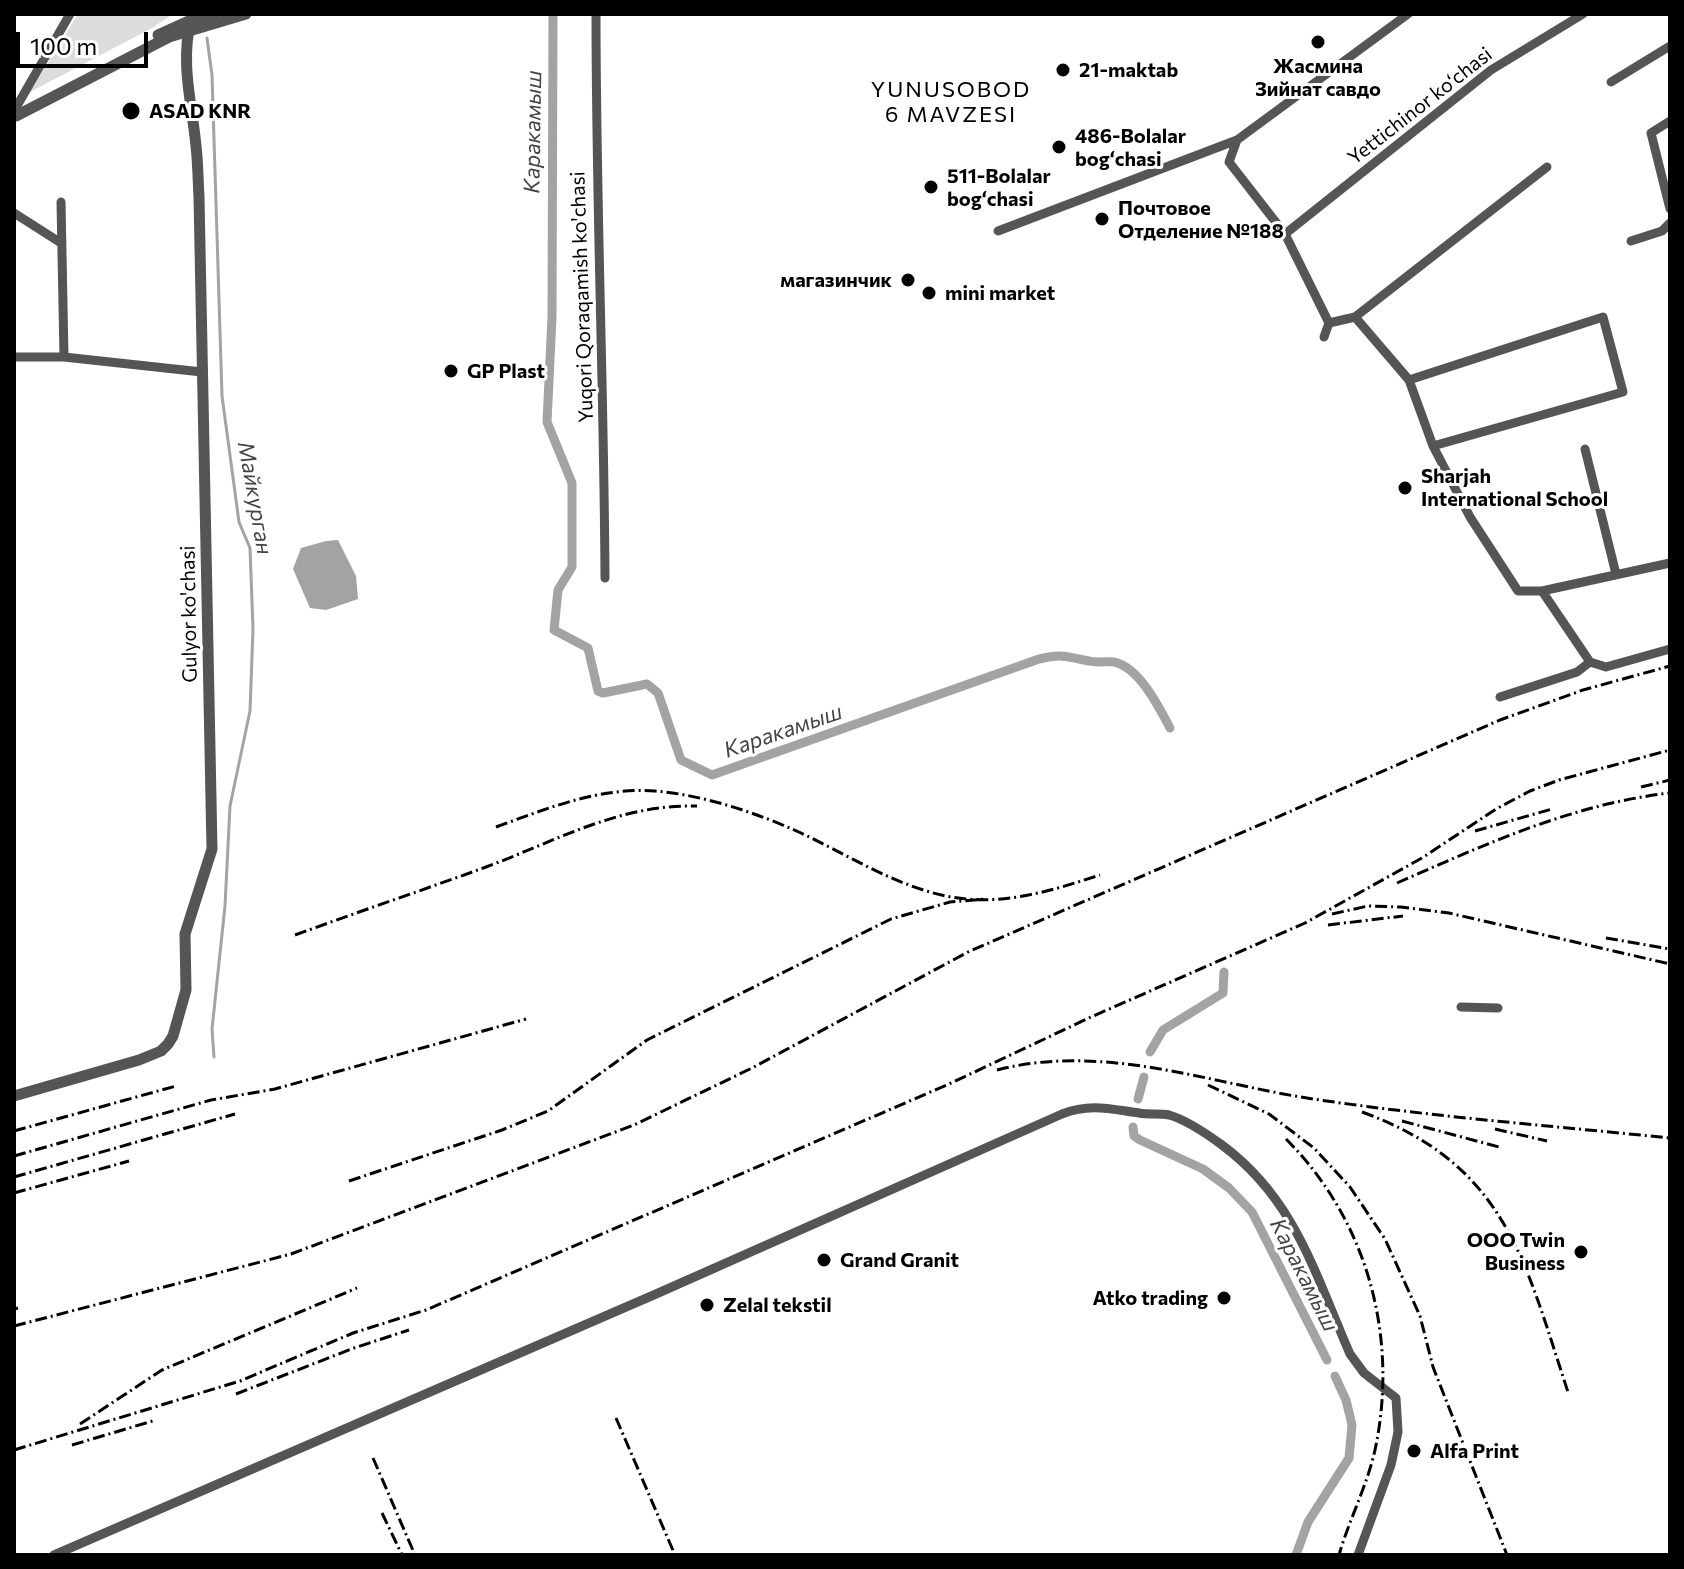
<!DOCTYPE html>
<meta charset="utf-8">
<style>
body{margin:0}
#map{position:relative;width:1684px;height:1569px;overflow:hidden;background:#fff;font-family:Commissioner,sans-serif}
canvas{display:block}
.frame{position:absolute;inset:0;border:16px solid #000;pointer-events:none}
.scale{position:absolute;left:16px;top:32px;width:132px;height:36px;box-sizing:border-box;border:4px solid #000;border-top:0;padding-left:10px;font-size:24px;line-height:28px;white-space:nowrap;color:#000;-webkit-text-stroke:6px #fff;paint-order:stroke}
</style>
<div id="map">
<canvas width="1684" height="1569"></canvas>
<div class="frame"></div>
<div class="scale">100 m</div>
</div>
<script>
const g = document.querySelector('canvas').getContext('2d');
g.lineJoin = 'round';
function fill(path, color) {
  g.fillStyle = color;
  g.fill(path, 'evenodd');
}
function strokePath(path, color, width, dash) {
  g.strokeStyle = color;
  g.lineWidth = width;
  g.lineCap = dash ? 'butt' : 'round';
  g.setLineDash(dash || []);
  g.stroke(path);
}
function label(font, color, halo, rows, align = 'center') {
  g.font = font + ' Commissioner,sans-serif';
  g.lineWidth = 6;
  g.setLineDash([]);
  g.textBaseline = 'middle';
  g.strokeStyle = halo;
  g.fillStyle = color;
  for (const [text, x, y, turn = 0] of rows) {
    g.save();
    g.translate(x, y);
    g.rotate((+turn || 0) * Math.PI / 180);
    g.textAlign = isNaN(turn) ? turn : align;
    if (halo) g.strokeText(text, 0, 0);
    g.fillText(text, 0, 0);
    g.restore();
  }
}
fill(new Path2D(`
 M 78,14 L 173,14 L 152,28 L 30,92 Z`), '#dcdcdc');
fill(new Path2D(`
 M 338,540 L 356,576 L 358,599 L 326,610 L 310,608 L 293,569 L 301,548 L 326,541 Z`), '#a3a3a3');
strokePath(new Path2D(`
 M 207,38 L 212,75 L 222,396 L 239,522 L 250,548 L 253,629 L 250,711 L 230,806 L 225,906 L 212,1029 L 214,1057`), '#a3a3a3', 3);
strokePath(new Path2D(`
 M 553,14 L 552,318 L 547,422 L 572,483 L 572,567 L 558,590 L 554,630 L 588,648 L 598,691 L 603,693 L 647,684 L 658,693 L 681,760 L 712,775 L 1039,659 C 1064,653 1065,657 1089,661 C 1097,663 1106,661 1114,662 C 1139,667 1159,707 1170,728
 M 1150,1052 L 1163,1030 L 1223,993 L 1224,972
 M 1138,1099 L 1144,1077
 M 1133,1127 L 1134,1136 L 1140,1140 L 1203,1169 L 1229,1188 L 1252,1212 L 1327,1360
 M 1296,1555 L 1308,1522 L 1349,1458 L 1352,1425 L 1346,1400 L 1335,1376`), '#a3a3a3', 9);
strokePath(new Path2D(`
 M 596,14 C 596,202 604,390 605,578
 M 1611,82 L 1670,46
 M 14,111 L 70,14
 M 1670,121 L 1651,133 L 1670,209
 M 61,202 L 64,357
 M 14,213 L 61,243
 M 998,231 L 1237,140
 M 1285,234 L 1491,70 L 1583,14
 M 1631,241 L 1662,231 L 1670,223
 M 1355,317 L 1547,167
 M 1329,323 L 1355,317 L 1409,380 L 1433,446 L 1470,517 L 1518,591 L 1542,591 L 1670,563
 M 1329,323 L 1285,234 L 1229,162 L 1237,140 L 1408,14
 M 1324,337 L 1329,323
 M 14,357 L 64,357 L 202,372
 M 1409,380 L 1603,317 L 1623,392 L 1433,446
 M 1585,449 L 1616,574
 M 1542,591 L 1590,662 L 1606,667 L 1670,649
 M 1500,697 L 1577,672 L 1590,662
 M 1461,1007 L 1498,1008
 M 54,1555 L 656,1294 L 1062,1114 C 1090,1103 1110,1109 1139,1113 C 1149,1115 1160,1113 1169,1115 C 1187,1120 1207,1134 1222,1145 C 1295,1199 1315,1274 1350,1354 L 1364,1373 L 1396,1398 L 1398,1432 L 1391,1465 L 1358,1555`), '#555', 9);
strokePath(new Path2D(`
 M 158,35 L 191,20 L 214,14
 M 16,116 L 169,37 L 246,14
 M 14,1096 L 139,1060 L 161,1051 L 168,1044 L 173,1036 L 186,990 L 185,934 L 212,849 L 199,197 C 198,180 198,163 196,146 C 192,103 180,63 191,20`), '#555', 11);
strokePath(new Path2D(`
 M 1641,787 L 1670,780
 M 496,827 C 548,808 600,787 655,791 C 704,795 757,813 801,833 C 850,856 897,887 951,897 C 1003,906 1051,891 1100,875
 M 1475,831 L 1552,809
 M 1397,883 C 1486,844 1573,804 1670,793
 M 1332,914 L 1368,906 L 1401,907 L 1449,913 L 1670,964
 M 1328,925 L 1403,916
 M 295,935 C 358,912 423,890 486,867 C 556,841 619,804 697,806
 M 1606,938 L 1670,949
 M 997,1070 C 1106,1042 1213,1085 1320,1100 C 1436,1117 1553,1126 1670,1138
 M 1208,1085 L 1269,1114 L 1314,1148 L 1350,1187 L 1385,1239 L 1420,1316 L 1433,1367 L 1507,1555
 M 1362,1112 C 1508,1165 1525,1263 1569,1395
 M 1402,1121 L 1499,1147
 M 1495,1129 L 1547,1141
 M 14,1131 L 176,1086
 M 1286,1139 C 1368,1221 1399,1338 1375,1450 C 1367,1486 1349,1520 1339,1555
 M 14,1156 L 211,1100 L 275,1089 L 526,1019
 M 14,1177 L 235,1114
 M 349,1181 L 502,1130 L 548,1111 L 647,1040 L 891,919 L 950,902 L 985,899
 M 14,1193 L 129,1161
 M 14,1309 L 18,1308
 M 14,1326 L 291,1254 L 634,1125 L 752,1068 L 968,952 L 1500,720 L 1583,690 L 1670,666
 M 236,1394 L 354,1348 L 409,1330
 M 616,1418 L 675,1555
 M 80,1424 L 162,1370 L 357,1288
 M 72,1445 L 156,1420
 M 14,1450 L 240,1381 L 353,1333 L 426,1310 L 949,1084 L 1091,1017 L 1305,923 L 1422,858 L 1496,809 L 1530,791 L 1559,780 L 1670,750
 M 373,1458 L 415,1555
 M 382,1513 L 402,1555`), '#000', 3, [12, 4, 2, 4]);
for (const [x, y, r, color] of [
 [1318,42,8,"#000"],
 [1063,70,8,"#000"],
 [131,111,10,"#000"],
 [1059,147,8,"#000"],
 [931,187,8,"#000"],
 [1102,219,8,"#000"],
 [908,280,8,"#000"],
 [929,293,8,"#000"],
 [451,371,8,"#000"],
 [1405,488,8,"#000"],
 [1581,1252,8,"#000"],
 [824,1260,8,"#000"],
 [1224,1298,8,"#000"],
 [707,1305,8,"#000"],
 [1414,1451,8,"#000"]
]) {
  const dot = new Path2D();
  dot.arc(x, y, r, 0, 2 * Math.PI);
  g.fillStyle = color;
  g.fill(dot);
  strokePath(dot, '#fff', 3);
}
label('bold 20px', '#000', '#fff', [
 ["Жасмина",1318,66,"center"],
 ["Зийнат савдо",1318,89,"center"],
 ["21-maktab",1079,70],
 ["ASAD KNR",149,111],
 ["486-Bolalar",1075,136],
 ["bogʻchasi",1075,159],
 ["511-Bolalar",947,176],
 ["bogʻchasi",947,199],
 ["Почтовое",1118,208],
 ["Отделение №188",1118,231],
 ["магазинчик",892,280,"right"],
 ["mini market",945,293],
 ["GP Plast",467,371],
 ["Sharjah",1421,476],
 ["International School",1421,499],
 ["ООО Twin",1565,1240,"right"],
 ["Business",1565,1263,"right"],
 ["Grand Granit",840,1260],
 ["Atko trading",1208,1298,"right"],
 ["Zelal tekstil",723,1305],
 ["Alfa Print",1430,1451]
], 'left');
label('20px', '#000', '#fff', [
 ["Yettichinor ko‘chasi",1420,106,-38],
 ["Yuqori Qoraqamish ko'chasi",582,297,-92],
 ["Gulyor ko'chasi",189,614,-91]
]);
g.letterSpacing = '2px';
label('22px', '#000', '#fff', [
 ["YUNUSOBOD",951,90],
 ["6 MAVZESI",951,115]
]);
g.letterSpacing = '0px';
label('italic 22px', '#444', '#fff', [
 ["Каракамыш",533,132,-89],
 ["Майкурган",255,498,80],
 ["Каракамыш",783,731,-19],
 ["Каракамыш",1304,1275,63]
]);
</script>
